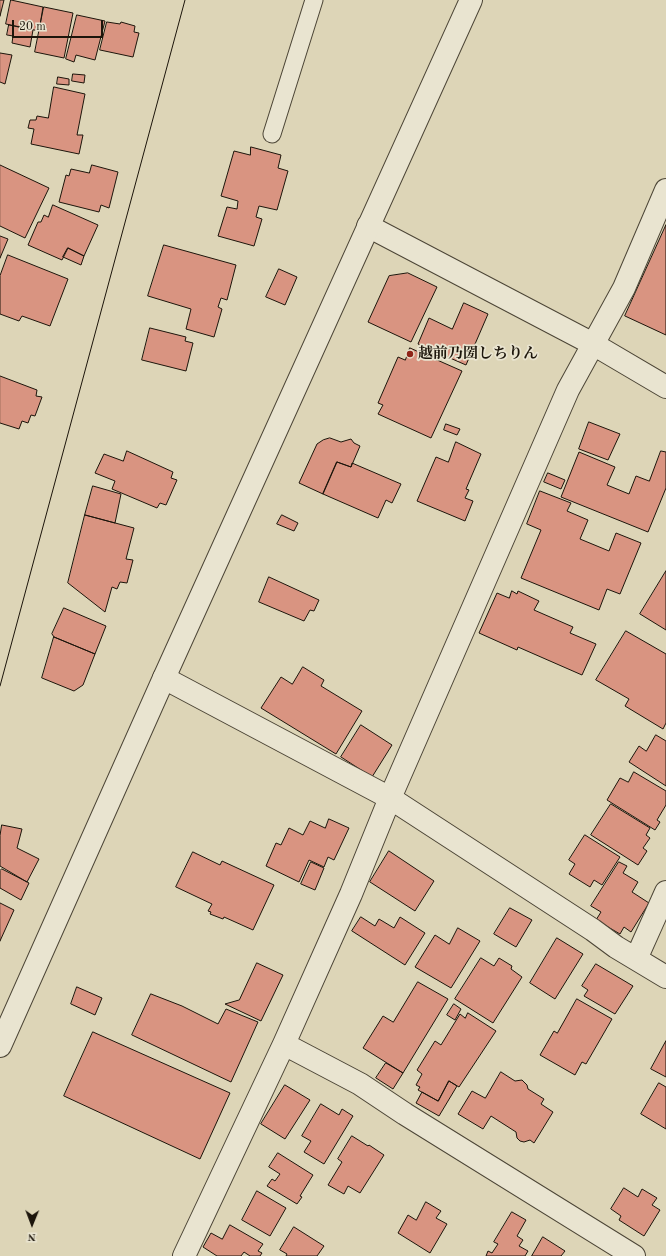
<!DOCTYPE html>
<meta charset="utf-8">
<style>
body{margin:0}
#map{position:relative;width:666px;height:1256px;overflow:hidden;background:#ddd5b7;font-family:"Old Standard TT",serif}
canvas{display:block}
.north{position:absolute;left:12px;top:1204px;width:40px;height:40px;-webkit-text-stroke:3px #e9e4d0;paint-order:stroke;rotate:181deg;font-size:11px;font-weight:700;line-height:16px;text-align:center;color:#1c150b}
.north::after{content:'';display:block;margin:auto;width:14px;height:18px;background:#1c150b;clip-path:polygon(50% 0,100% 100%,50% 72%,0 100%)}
.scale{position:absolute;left:12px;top:20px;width:91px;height:18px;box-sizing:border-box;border:2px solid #1c150b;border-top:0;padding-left:5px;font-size:12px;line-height:14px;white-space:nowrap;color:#1c150b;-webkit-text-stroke:3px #e9e4d0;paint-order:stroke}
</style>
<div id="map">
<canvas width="666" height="1256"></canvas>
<div class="north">N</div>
<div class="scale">20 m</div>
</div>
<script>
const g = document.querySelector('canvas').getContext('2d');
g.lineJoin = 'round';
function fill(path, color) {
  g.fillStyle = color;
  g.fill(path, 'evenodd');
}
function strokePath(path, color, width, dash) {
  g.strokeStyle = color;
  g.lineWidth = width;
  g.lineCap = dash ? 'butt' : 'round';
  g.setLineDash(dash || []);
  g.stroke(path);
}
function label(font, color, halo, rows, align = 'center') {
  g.font = font + ' "Old Standard TT","Noto Serif JP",serif';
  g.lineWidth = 3.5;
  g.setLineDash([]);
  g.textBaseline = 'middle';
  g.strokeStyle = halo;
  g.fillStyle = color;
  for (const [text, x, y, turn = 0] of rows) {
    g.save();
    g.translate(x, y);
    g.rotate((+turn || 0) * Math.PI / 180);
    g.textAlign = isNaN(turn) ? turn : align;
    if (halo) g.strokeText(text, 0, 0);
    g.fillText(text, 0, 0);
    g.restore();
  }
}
const building = new Path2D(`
 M 0,0 L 4,0 L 0,16 Z
 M 11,0 L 43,7 L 39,31 L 6,24 Z
 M 44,7 L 73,13 L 64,58 L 35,52 Z
 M 77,15 L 105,21 L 95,60 L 76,55 L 74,62 L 66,59 Z
 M 107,22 L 120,24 L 121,22 L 135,26 L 134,32 L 139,33 L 133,57 L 100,50 Z
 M 9,25 L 33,30 L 30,47 L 12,43 L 13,36 L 7,35 Z
 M 0,53 L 12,55 L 5,84 L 0,82 Z
 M 73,74 L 85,75 L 84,83 L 72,81 Z
 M 58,77 L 69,79 L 69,85 L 57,84 Z
 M 54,87 L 85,94 L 77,135 L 83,135 L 79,154 L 31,144 L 34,129 L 28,128 L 30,120 L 36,120 L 37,116 L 48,118 Z
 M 251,147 L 281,155 L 278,168 L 288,171 L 277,210 L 259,206 L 256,217 L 262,219 L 254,246 L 218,236 L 227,207 L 237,209 L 238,201 L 221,196 L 234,151 L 250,155 Z
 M 0,165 L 49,188 L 25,238 L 0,226 Z
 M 92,165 L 118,172 L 109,208 L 101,205 L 99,212 L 59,202 L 66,175 L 69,176 L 71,169 L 89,173 Z
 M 53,205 L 98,225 L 84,256 L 68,248 L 62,260 L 28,245 L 38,222 L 41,222 L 44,215 L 48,217 Z
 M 666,225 L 666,335 L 625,316 Z
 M 0,236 L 8,239 L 0,258 Z
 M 164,245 L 236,265 L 227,300 L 221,298 L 218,307 L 222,309 L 214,337 L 186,329 L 191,309 L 148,296 Z
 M 68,248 L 84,256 L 81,265 L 63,257 Z
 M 8,255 L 68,279 L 50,326 L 22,316 L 19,321 L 0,314 L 0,276 Z
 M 279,269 L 297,277 L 285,305 L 266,297 Z
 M 408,273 L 437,287 L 411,342 L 368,322 L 389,276 Z
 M 464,303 L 488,314 L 466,365 L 418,344 L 429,318 L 452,329 Z
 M 150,328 L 186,337 L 185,341 L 193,343 L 186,371 L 142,360 Z
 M 410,348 L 462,371 L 431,438 L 378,414 L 383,405 L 378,403 L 398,357 L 405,360 Z
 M 0,376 L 37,390 L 36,396 L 42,397 L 35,416 L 31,415 L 28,423 L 22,421 L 19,429 L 0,423 Z
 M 589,422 L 620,434 L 608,460 L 579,449 Z
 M 446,424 L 460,429 L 457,435 L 444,430 Z
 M 330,438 L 341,442 L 351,439 L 354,443 L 360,446 L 351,467 L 337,462 L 323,494 L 299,483 L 317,444 L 323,440 Z
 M 456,442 L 481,454 L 466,489 L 469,490 L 465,498 L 473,501 L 465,521 L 417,501 L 436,457 L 448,462 Z
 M 127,451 L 173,472 L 171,478 L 177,480 L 166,505 L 160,503 L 157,508 L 112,489 L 115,481 L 95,473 L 104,454 L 123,461 Z
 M 661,451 L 666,452 L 666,488 L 648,532 L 561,497 L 579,452 L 615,467 L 607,485 L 629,494 L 636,476 L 649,481 Z
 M 337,462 L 351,467 L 352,463 L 401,484 L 392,503 L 386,500 L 378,518 L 323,494 Z
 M 548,473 L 565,480 L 561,489 L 544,482 Z
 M 93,486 L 121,494 L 115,523 L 85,515 Z
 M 540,491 L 571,503 L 567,511 L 588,520 L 580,539 L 609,551 L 616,533 L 641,543 L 620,594 L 607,589 L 599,610 L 521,578 L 541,530 L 527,524 Z
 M 85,515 L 134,528 L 126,559 L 133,560 L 127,583 L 120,582 L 117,589 L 112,587 L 105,612 L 68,583 Z
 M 282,515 L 298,523 L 294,531 L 277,524 Z
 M 666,571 L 666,630 L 640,614 Z
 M 269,577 L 319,600 L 314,611 L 310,610 L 304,621 L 259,602 Z
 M 512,591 L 517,594 L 518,591 L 539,601 L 534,610 L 573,627 L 570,633 L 596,644 L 582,675 L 518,647 L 517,650 L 479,633 L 497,593 L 509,598 Z
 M 64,608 L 106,626 L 95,654 L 54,637 L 52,634 Z
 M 626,631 L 666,654 L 666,723 L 663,729 L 625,706 L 629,699 L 596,680 Z
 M 54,637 L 95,654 L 83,685 L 74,691 L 42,678 Z
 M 303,667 L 324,680 L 321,686 L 362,711 L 336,754 L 261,708 L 281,677 L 292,684 Z
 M 361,725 L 392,745 L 372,777 L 341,757 Z
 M 656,735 L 666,741 L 666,786 L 629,762 L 639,746 L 646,751 Z
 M 634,772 L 666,791 L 666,805 L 657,820 L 660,822 L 655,830 L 607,800 L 620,778 L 628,782 Z
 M 611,804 L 650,828 L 646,835 L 650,838 L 643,848 L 647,851 L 638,865 L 591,835 Z
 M 329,819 L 349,828 L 334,860 L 328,857 L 324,867 L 309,860 L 299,882 L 266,866 L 276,843 L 281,845 L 289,828 L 303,835 L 310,821 L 325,828 Z
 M 2,825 L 22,829 L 17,848 L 39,859 L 27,882 L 0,866 L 0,836 Z
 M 585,835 L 620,857 L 602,885 L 594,880 L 590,887 L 569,874 L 575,864 L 569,860 Z
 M 389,851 L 434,881 L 415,911 L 370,882 Z
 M 193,852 L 220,865 L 222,861 L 274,885 L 253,930 L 224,917 L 223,919 L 210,914 L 211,912 L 208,911 L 212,904 L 176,887 Z
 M 311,862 L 324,868 L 315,890 L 301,884 Z
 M 619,862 L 627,866 L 623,873 L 638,882 L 632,892 L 649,903 L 631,932 L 624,927 L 620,934 L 596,920 L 601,912 L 591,906 Z
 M 2,869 L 29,883 L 21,900 L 0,888 L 0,871 Z
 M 0,903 L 14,910 L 0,941 Z
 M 510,908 L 532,920 L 516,947 L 494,934 Z
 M 361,917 L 375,926 L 379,919 L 394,928 L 400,917 L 425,933 L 405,965 L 352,931 Z
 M 458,928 L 480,941 L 451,988 L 415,967 L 435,935 L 449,944 Z
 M 557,938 L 583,954 L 555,999 L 530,983 Z
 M 481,958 L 494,966 L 499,958 L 512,966 L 511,969 L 522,977 L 493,1023 L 455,999 Z
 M 257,963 L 283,975 L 261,1021 L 225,1004 L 239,1000 Z
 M 596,964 L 633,986 L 615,1014 L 584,996 L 588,990 L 582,986 Z
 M 418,982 L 448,999 L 403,1073 L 363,1048 L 383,1016 L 393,1022 Z
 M 77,987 L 102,998 L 95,1015 L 71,1004 Z
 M 151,994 L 182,1006 L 218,1024 L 226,1009 L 258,1022 L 231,1082 L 132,1035 Z
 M 577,999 L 612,1019 L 586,1064 L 582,1062 L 575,1075 L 540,1055 L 554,1031 L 557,1033 Z
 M 454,1004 L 461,1009 L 455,1020 L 447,1015 Z
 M 468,1013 L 496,1031 L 459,1087 L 449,1081 L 438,1101 L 418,1090 L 420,1087 L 416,1085 L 422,1074 L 417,1070 L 435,1041 L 441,1045 L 460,1014 L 465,1018 Z
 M 93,1032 L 230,1093 L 200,1159 L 64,1096 Z
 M 666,1041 L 666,1077 L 651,1069 Z
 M 386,1063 L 403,1073 L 393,1089 L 376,1078 Z
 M 501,1072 L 515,1081 L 522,1080 L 527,1085 L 528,1089 L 544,1099 L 541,1104 L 553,1112 L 534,1143 L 530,1140 L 524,1142 L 520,1141 L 517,1138 L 516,1132 L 491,1116 L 483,1129 L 458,1114 L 472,1091 L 485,1098 Z
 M 449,1081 L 457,1086 L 439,1116 L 416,1103 L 422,1092 L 438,1101 Z
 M 659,1083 L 666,1087 L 666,1129 L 641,1114 Z
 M 285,1085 L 310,1100 L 285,1139 L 261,1124 Z
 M 321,1104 L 339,1115 L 342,1109 L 353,1116 L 324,1164 L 304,1152 L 311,1141 L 302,1136 Z
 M 352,1136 L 368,1146 L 369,1145 L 384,1155 L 360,1193 L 348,1186 L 344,1194 L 328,1185 L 342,1162 L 338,1159 Z
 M 278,1153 L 313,1175 L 300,1196 L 302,1197 L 297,1204 L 267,1186 L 272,1179 L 275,1181 L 280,1174 L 269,1167 Z
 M 624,1188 L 638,1197 L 642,1189 L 657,1198 L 652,1205 L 660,1210 L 644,1236 L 619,1220 L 621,1216 L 611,1209 Z
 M 257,1191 L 286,1208 L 270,1236 L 242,1220 Z
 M 426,1202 L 441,1211 L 436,1218 L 447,1224 L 430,1253 L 398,1233 L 408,1215 L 416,1220 Z
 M 512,1212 L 526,1220 L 517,1236 L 523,1240 L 519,1246 L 528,1251 L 525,1256 L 486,1256 L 488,1251 L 492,1253 L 498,1244 L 494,1242 Z
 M 230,1225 L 263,1244 L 258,1251 L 262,1253 L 260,1256 L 250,1256 L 244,1252 L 241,1256 L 217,1256 L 203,1247 L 211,1233 L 222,1239 Z
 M 294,1227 L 324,1246 L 317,1256 L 286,1256 L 287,1254 L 280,1250 Z
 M 543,1237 L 565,1251 L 561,1256 L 532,1256 Z`);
fill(building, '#d99481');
strokePath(building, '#1c150b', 1);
const service = new Path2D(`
 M 272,134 L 314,0`);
const minor = new Path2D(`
 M 368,226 L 593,344 L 666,387
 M 164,678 L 390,798 L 593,930 L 616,947 L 666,977
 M 636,959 L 666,892
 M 284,1044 L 360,1084 L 405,1114 L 634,1256
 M 184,1256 L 284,1044 L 351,894 L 390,798 L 568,390 L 624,288 L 666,190`);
const tertiary = new Path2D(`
 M 0,1046 L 164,678 L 471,0`);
strokePath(service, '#4c4536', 19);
strokePath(minor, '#4c4536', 24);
strokePath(tertiary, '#4c4536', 24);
strokePath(service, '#e9e4d0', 17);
strokePath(minor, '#e9e4d0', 22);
strokePath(tertiary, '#e9e4d0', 22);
strokePath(new Path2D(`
 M 0,686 L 185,0`), '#1c150b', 1);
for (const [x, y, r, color] of [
 [410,354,4,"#8f2418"]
]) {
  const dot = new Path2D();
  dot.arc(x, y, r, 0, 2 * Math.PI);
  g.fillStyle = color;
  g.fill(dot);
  strokePath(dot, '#e9e4d0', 1.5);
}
label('bold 15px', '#1c150b', '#e9e4d0', [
 ["越前乃圀しちりん",418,354]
], 'left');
</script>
